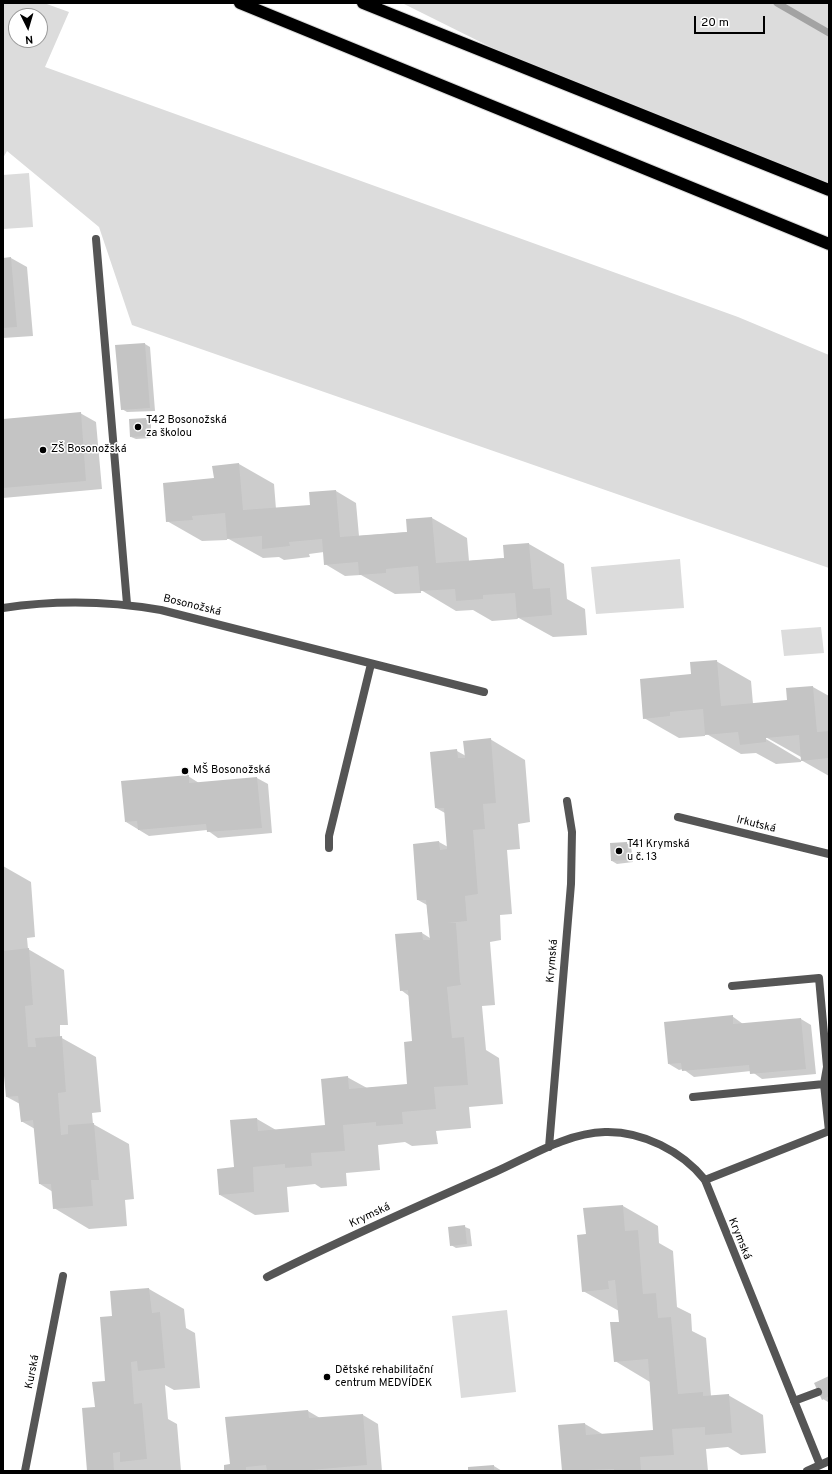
<!DOCTYPE html>
<meta charset="utf-8">
<style>
body{margin:0}
#map{position:relative;width:832px;height:1474px;overflow:hidden;background:#fff;font-family:Overpass,sans-serif}
canvas{display:block}
.frame{position:absolute;inset:0;border:4px solid #000;pointer-events:none}
.north{position:absolute;left:8px;top:8px;width:40px;height:40px;box-sizing:border-box;background:#fff;border:1px solid #999;border-radius:50%;rotate:175deg;font-size:11px;font-weight:700;line-height:16px;text-align:center;color:#000}
.north::after{content:'';display:block;margin:auto;width:14px;height:18px;background:#000;clip-path:polygon(50% 0,100% 100%,50% 72%,0 100%)}
.scale{position:absolute;left:694px;top:16px;width:71px;height:18px;box-sizing:border-box;border:2px solid #000;border-top:0;padding-left:5px;font-size:12px;line-height:14px;white-space:nowrap;color:#000;-webkit-text-stroke:3px #fff;paint-order:stroke}
</style>
<div id="map">
<canvas width="832" height="1474"></canvas>
<div class="frame"></div>
<div class="north">N</div>
<div class="scale">20 m</div>
</div>
<script>
const g = document.querySelector('canvas').getContext('2d');
g.lineJoin = 'round';
function fill(path, color) {
  g.fillStyle = color;
  g.fill(path, 'evenodd');
}
function strokePath(path, color, width, dash) {
  g.strokeStyle = color;
  g.lineWidth = width;
  g.lineCap = dash ? 'butt' : 'round';
  g.setLineDash(dash || []);
  g.stroke(path);
}
function label(font, color, halo, rows, align = 'center') {
  g.font = font + ' Overpass,sans-serif';
  g.lineWidth = 3;
  g.setLineDash([]);
  g.textBaseline = 'middle';
  g.strokeStyle = halo;
  g.fillStyle = color;
  for (const [text, x, y, turn = 0] of rows) {
    g.save();
    g.translate(x, y);
    g.rotate((+turn || 0) * Math.PI / 180);
    g.textAlign = isNaN(turn) ? turn : align;
    if (halo) g.strokeText(text, 0, 0);
    g.fillText(text, 0, 0);
    g.restore();
  }
}
fill(new Path2D(`
 M 3,3 L 44,3 L 69,12 L 45,67 L 738,317 L 829,355 L 829,568 L 132,325 L 99,227 L 7,151 L 3,158 ZM 16,16 L 40,16 L 40,40 L 16,40 Z
 M 402,3 L 829,3 L 829,190 L 585,94 Z
 M 29,173 L 33,227 L 3,229 L 3,175 Z
 M 680,559 L 684,608 L 596,614 L 591,567 Z
 M 821,627 L 824,653 L 784,656 L 781,630 Z
 M 507,1310 L 516,1392 L 461,1398 L 452,1316 Z`), '#dcdcdc');
fill(new Path2D(`
 M 11,258 L 27,267 L 33,336 L 3,338 L 3,259 Z
 M 145,344 L 150,347 L 155,411 L 127,412 L 122,409 Z
 M 80,413 L 96,422 L 102,489 L 3,498 L 3,420 Z
 M 145,419 L 151,422 L 151,438 L 136,439 L 131,437 Z
 M 239,464 L 274,484 L 276,509 L 311,506 L 336,491 L 356,503 L 359,536 L 408,532 L 407,520 L 432,518 L 467,538 L 469,561 L 505,558 L 504,545 L 529,544 L 564,564 L 567,599 L 585,609 L 587,635 L 553,637 L 517,617 L 518,619 L 492,621 L 473,610 L 456,611 L 421,590 L 421,593 L 395,594 L 361,575 L 345,576 L 325,564 L 324,552 L 309,554 L 310,557 L 284,560 L 279,557 L 263,558 L 227,538 L 227,540 L 202,541 L 167,521 L 215,479 Z
 M 716,661 L 751,681 L 753,704 L 788,701 L 813,687 L 829,696 L 829,776 L 801,760 L 801,762 L 776,764 L 756,753 L 741,754 L 705,733 L 705,736 L 679,738 L 644,718 L 692,675 ZM 762,735 L 801,757 L 801,760 L 761,736 Z
 M 490,739 L 525,760 L 530,822 L 518,824 L 520,849 L 507,850 L 512,914 L 500,915 L 501,940 L 490,942 L 495,1005 L 482,1006 L 486,1050 L 499,1058 L 503,1104 L 469,1107 L 471,1128 L 436,1131 L 438,1144 L 412,1146 L 405,1142 L 378,1145 L 380,1170 L 346,1173 L 347,1186 L 321,1188 L 315,1184 L 287,1187 L 289,1212 L 255,1215 L 220,1195 L 235,1168 L 257,1119 L 276,1130 L 326,1126 L 347,1077 L 367,1088 L 408,1085 L 413,1042 L 409,996 L 401,990 L 396,935 L 422,933 L 430,938 L 427,905 L 418,900 L 439,842 L 448,847 L 445,813 L 436,808 L 457,751 L 466,756 Z
 M 188,776 L 199,783 L 257,778 L 268,784 L 272,833 L 218,838 L 207,830 L 149,836 L 126,822 Z
 M 626,843 L 631,846 L 633,862 L 617,864 L 612,861 Z
 M 3,866 L 31,882 L 35,937 L 27,938 L 28,949 L 64,970 L 68,1025 L 60,1025 L 60,1037 L 96,1057 L 101,1112 L 92,1113 L 93,1124 L 129,1144 L 134,1199 L 125,1200 L 127,1226 L 89,1229 L 54,1208 L 53,1192 L 40,1184 L 35,1129 L 21,1121 L 20,1104 L 7,1097 L 3,1053 Z
 M 732,1016 L 743,1024 L 801,1019 L 811,1025 L 816,1074 L 762,1079 L 751,1071 L 694,1077 L 683,1069 L 679,1070 L 669,1064 Z
 M 623,1206 L 658,1226 L 659,1243 L 673,1251 L 677,1307 L 691,1314 L 692,1331 L 706,1338 L 711,1396 L 728,1395 L 763,1415 L 766,1453 L 741,1455 L 728,1447 L 706,1449 L 708,1471 L 563,1471 L 559,1426 L 585,1424 L 604,1435 L 654,1431 L 650,1382 L 615,1361 L 620,1323 L 619,1311 L 583,1291 L 587,1235 Z
 M 465,1227 L 470,1229 L 472,1246 L 456,1248 L 451,1245 Z
 M 149,1289 L 184,1309 L 186,1328 L 195,1333 L 200,1388 L 174,1390 L 165,1385 L 168,1419 L 177,1424 L 181,1471 L 88,1471 L 96,1408 L 106,1382 L 113,1317 L 111,1292 Z
 M 829,1377 L 829,1401 L 828,1402 L 823,1399 Z
 M 308,1411 L 320,1418 L 363,1415 L 378,1424 L 382,1471 L 225,1471 Z
 M 494,1466 L 502,1471 L 469,1471 Z`), '#0003');
strokePath(new Path2D(`
 M 777,3 L 829,33`), '#a3a3a3', 7);
fill(new Path2D(`
 M 11,257 L 17,327 L 3,328 L 3,258 Z
 M 145,343 L 150,408 L 121,410 L 115,345 Z
 M 81,412 L 86,481 L 3,488 L 3,419 Z
 M 146,418 L 147,436 L 130,437 L 129,419 Z
 M 239,463 L 243,510 L 310,505 L 309,492 L 336,490 L 340,537 L 407,532 L 406,519 L 432,517 L 436,563 L 504,558 L 503,545 L 529,543 L 533,589 L 550,588 L 552,615 L 517,618 L 515,593 L 483,595 L 483,599 L 456,601 L 455,589 L 420,591 L 418,566 L 386,569 L 386,573 L 359,575 L 358,562 L 324,565 L 322,539 L 289,542 L 290,546 L 262,549 L 262,536 L 227,539 L 225,513 L 192,516 L 193,520 L 166,522 L 163,483 L 214,478 L 212,466 Z
 M 717,660 L 721,706 L 787,700 L 786,688 L 813,686 L 817,732 L 829,731 L 829,758 L 801,761 L 799,735 L 766,738 L 766,742 L 740,745 L 738,732 L 705,735 L 703,709 L 670,712 L 670,716 L 643,719 L 640,679 L 691,674 L 690,662 Z
 M 491,738 L 496,803 L 483,804 L 485,829 L 473,830 L 478,894 L 465,896 L 467,921 L 448,923 L 456,923 L 460,981 L 461,985 L 447,987 L 452,1038 L 464,1037 L 468,1085 L 434,1087 L 436,1109 L 402,1112 L 403,1124 L 376,1126 L 376,1122 L 343,1125 L 345,1151 L 311,1153 L 312,1166 L 285,1168 L 285,1164 L 253,1167 L 254,1192 L 219,1195 L 217,1169 L 234,1167 L 230,1120 L 257,1118 L 258,1131 L 325,1125 L 321,1079 L 348,1076 L 349,1089 L 407,1084 L 404,1042 L 412,1041 L 408,990 L 400,991 L 395,934 L 422,932 L 423,940 L 430,940 L 426,900 L 417,900 L 413,844 L 439,841 L 440,850 L 447,849 L 444,808 L 435,808 L 430,752 L 457,749 L 458,758 L 465,758 L 463,741 Z
 M 189,775 L 189,783 L 257,777 L 262,828 L 207,832 L 206,824 L 138,830 L 137,821 L 125,822 L 121,781 Z
 M 627,842 L 628,860 L 611,861 L 610,843 Z
 M 29,948 L 33,1005 L 25,1006 L 28,1047 L 36,1047 L 35,1038 L 62,1036 L 66,1092 L 58,1093 L 61,1135 L 68,1134 L 68,1125 L 94,1123 L 99,1180 L 91,1180 L 93,1206 L 53,1209 L 51,1184 L 39,1184 L 33,1120 L 21,1122 L 18,1096 L 6,1097 L 3,1065 L 3,951 Z
 M 733,1015 L 733,1024 L 801,1018 L 806,1069 L 750,1074 L 749,1065 L 682,1071 L 681,1063 L 668,1064 L 664,1022 Z
 M 623,1205 L 625,1231 L 638,1230 L 643,1294 L 656,1293 L 658,1318 L 671,1317 L 678,1394 L 703,1392 L 703,1396 L 729,1394 L 732,1433 L 705,1435 L 705,1427 L 672,1429 L 674,1455 L 640,1457 L 641,1470 L 614,1471 L 614,1469 L 562,1471 L 558,1425 L 585,1423 L 586,1435 L 653,1430 L 648,1359 L 614,1362 L 610,1322 L 619,1322 L 615,1280 L 608,1281 L 609,1289 L 582,1292 L 577,1235 L 586,1234 L 583,1208 Z
 M 465,1225 L 467,1244 L 450,1246 L 448,1227 Z
 M 149,1288 L 152,1313 L 160,1312 L 165,1368 L 138,1371 L 137,1361 L 131,1362 L 134,1404 L 142,1403 L 147,1459 L 120,1462 L 120,1452 L 113,1453 L 114,1471 L 87,1471 L 82,1408 L 95,1407 L 92,1382 L 105,1381 L 100,1317 L 112,1316 L 110,1291 Z
 M 829,1376 L 829,1396 L 822,1400 L 814,1383 Z
 M 308,1410 L 309,1418 L 363,1414 L 367,1465 L 300,1471 L 267,1471 L 266,1465 L 246,1467 L 246,1471 L 224,1471 L 224,1465 L 230,1464 L 225,1417 Z
 M 494,1465 L 494,1471 L 468,1471 L 468,1467 Z`), '#c4c4c4');
const highway = new Path2D(`
 M 240,3 L 829,244
 M 363,3 L 829,190`);
strokePath(highway, '#dbdbdb', 14);
strokePath(new Path2D(`
 M 96,239 L 127,604
 M 732,986 L 819,978 L 827,1067 L 824,1084
 M 693,1097 L 824,1084 L 829,1131 L 705,1180
 M 794,1401 L 818,1392`), '#555', 8);
strokePath(new Path2D(`
 M 3,608 C 55,600 109,601 161,610 L 484,692
 M 678,817 L 829,854
 M 329,848 L 329,836 L 371,664
 M 549,1147 L 571,884 L 572,832 L 567,801
 M 267,1277 C 342,1239 418,1206 495,1172 C 529,1157 566,1133 605,1132 C 642,1131 682,1151 705,1180 L 820,1465
 M 25,1471 L 63,1276
 M 807,1471 L 829,1461`), '#555', 8);
strokePath(highway, '#000', 12);
for (const [x, y, r, color] of [
 [138,427,4,"#000"],
 [43,450,4,"#000"],
 [185,771,4,"#000"],
 [619,851,4,"#000"],
 [327,1377,4,"#000"]
]) {
  const dot = new Path2D();
  dot.arc(x, y, r, 0, 2 * Math.PI);
  g.fillStyle = color;
  g.fill(dot);
  strokePath(dot, '#fff', 1.5);
}
label('11px', '#000', '#fff', [
 ["T42 Bosonožská",146,421],
 ["za školou",146,434],
 ["ZŠ Bosonožská",51,450],
 ["MŠ Bosonožská",193,771],
 ["T41 Krymská",627,845],
 ["u č. 13",627,858],
 ["Dětské rehabilitační",335,1371],
 ["centrum MEDVÍDEK",335,1384]
], 'left');
label('11px', '#000', '#fff', [
 ["Bosonožská",192,606,14],
 ["Irkutská",756,825,14],
 ["Krymská",553,961,-85],
 ["Krymská",370,1216,-25],
 ["Krymská",739,1239,68],
 ["Kurská",33,1372,-79]
]);
</script>
